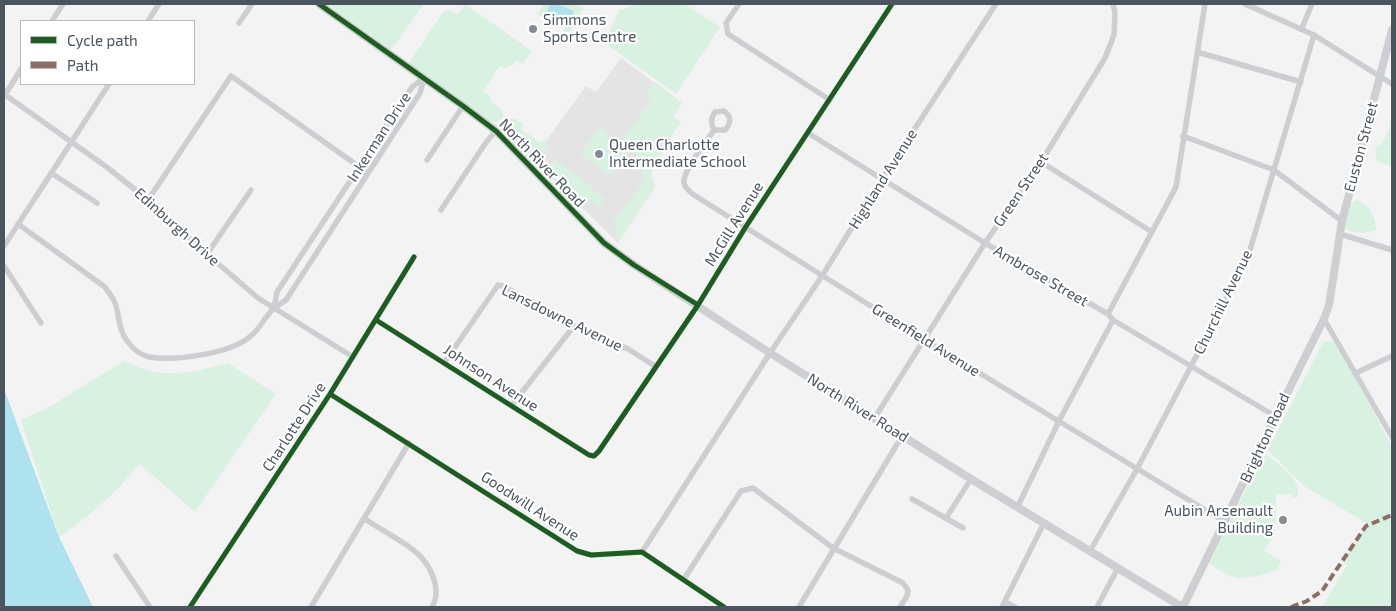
<!DOCTYPE html>
<style>
body{margin:0}
#map{position:relative;width:1396px;height:611px;overflow:hidden;background:#f3f3f3;font-family:"Exo 2",sans-serif}
canvas{display:block}
.frame{position:absolute;inset:0;border:5px solid #4a555f;pointer-events:none}
.legend{position:absolute;left:20px;top:20px;width:175px;height:65px;box-sizing:border-box;background:#fff;border:1px solid #b7bbbf;margin:0;padding:6px 9px;list-style:none;font-size:15px;color:#4a555f}
.legend li{display:flex;align-items:center;gap:10px;height:25px}
.legend b{width:25px;border:1px solid #b7bbbf}
</style>
<div id="map">
<canvas width="1396" height="611"></canvas>
<div class="frame"></div>
<ul class="legend">
<li><b style="height:6px;background:#1b5e20"></b>Cycle path</li>
<li><b style="height:6px;background:#8d6e63"></b>Path</li>
</ul>
</div>
<script>
const g = document.querySelector('canvas').getContext('2d');
g.lineJoin = 'round';
function fill(path, color) {
  g.fillStyle = color;
  g.fill(path, 'evenodd');
}
function strokePath(path, color, width, dash) {
  g.strokeStyle = color;
  g.lineWidth = width;
  g.lineCap = dash ? 'butt' : 'round';
  g.setLineDash(dash || []);
  g.stroke(path);
}
function label(font, color, halo, rows, align = 'center') {
  g.font = font + ' "Exo 2",sans-serif';
  g.lineWidth = 4.5;
  g.setLineDash([]);
  g.textBaseline = 'middle';
  g.strokeStyle = halo;
  g.fillStyle = color;
  for (const [text, x, y, turn = 0] of rows) {
    g.save();
    g.translate(x, y);
    g.rotate((+turn || 0) * Math.PI / 180);
    g.textAlign = isNaN(turn) ? turn : align;
    if (halo) g.strokeText(text, 0, 0);
    g.fillText(text, 0, 0);
    g.restore();
  }
}
fill(new Path2D(`
 M 621,58 L 682,103 L 673,117 L 681,122 L 668,141 L 651,175 L 655,187 L 618,243 L 533,159 L 586,86 L 596,92 Z`), '#e5e4e5');
fill(new Path2D(`
 M 327,4 L 424,4 L 391,50 Z
 M 465,4 L 532,51 L 523,64 L 517,60 L 513,65 L 508,66 L 506,69 L 500,66 L 483,91 L 489,95 L 490,100 L 503,111 L 503,117 L 496,122 L 489,121 L 411,65 L 410,61 L 443,12 L 448,10 L 458,14 Z
 M 544,4 L 573,4 L 583,8 L 577,22 L 568,34 L 563,32 L 565,27 L 537,14 Z
 M 639,4 L 684,4 L 720,27 L 676,94 L 605,43 L 619,10 Z
 M 654,81 L 682,103 L 673,117 L 681,122 L 668,141 L 651,175 L 655,187 L 618,243 L 614,219 L 617,217 L 645,180 L 640,176 L 642,174 L 637,170 L 643,161 L 624,145 L 629,150 L 610,175 L 580,154 L 600,127 L 621,141 L 652,100 L 645,95 Z
 M 1392,114 L 1392,166 L 1378,162 C 1371,144 1378,151 1385,138 C 1389,132 1391,122 1392,114 Z
 M 512,119 L 516,119 L 524,125 L 521,129 L 541,143 L 544,139 L 549,145 C 546,149 543,155 539,158 C 529,168 512,143 505,135 L 505,128 Z
 M 554,159 L 592,186 L 590,188 L 605,199 L 599,207 L 587,199 L 581,207 L 547,172 Z
 M 1357,200 C 1371,207 1375,215 1376,230 C 1364,234 1355,234 1343,228 L 1349,205 Z
 M 1336,341 L 1392,447 L 1392,607 L 1322,607 L 1347,565 L 1341,561 L 1368,524 L 1304,486 L 1268,450 L 1323,342 Z
 M 124,361 C 166,381 186,373 228,363 L 276,394 L 195,512 L 140,464 C 115,492 90,517 59,537 L 21,420 L 49,407 Z
 M 1264,453 C 1277,463 1302,478 1298,497 L 1292,497 L 1292,494 L 1276,494 L 1275,534 L 1264,550 L 1281,561 L 1277,570 C 1247,580 1236,584 1209,563 Z`), '#d9f1e1');
fill(new Path2D(`
 M 550,4 L 556,4 L 574,11 L 569,24 L 546,14 Z
 M 4,389 L 59,537 L 93,607 L 4,607 Z`), '#aee2ee');
strokePath(new Path2D(`
 M 739,4 L 726,23 L 728,34 L 830,100
 M 1245,4 L 1314,35 L 1392,84
 M 52,21 L 63,4
 M 148,21 L 159,4
 M 239,23 L 252,4
 M 1302,28 L 1312,4
 M 1197,52 L 1301,82
 M 4,94 L 108,168 L 148,200 L 207,254 L 258,298 L 353,357
 M 5,95 L 21,69
 M 714,130 C 711,123 710,119 715,112 L 724,111 C 732,117 731,123 725,130 L 714,130 C 707,141 682,171 684,183 C 685,188 690,192 694,195 L 925,340 L 1225,522
 M 808,133 L 985,243 L 1108,314 L 1113,320 L 1275,416
 M 1183,136 L 1274,170 L 1342,221
 M 427,160 L 463,106
 M 1041,162 L 1152,232
 M 51,173 L 97,203
 M 148,200 L 231,76 L 368,173
 M 441,210 L 487,141 L 496,131
 M 18,224 L 105,287 C 108,292 113,297 115,303 C 120,317 118,330 128,342 C 133,349 141,355 149,357 C 176,361 232,354 252,335 C 260,328 265,317 273,309 C 277,305 282,303 286,300 L 420,93 L 424,78
 M 1340,234 L 1392,250
 M 4,246 L 109,84
 M 207,254 L 251,190
 M 4,266 L 41,323
 M 274,308 L 277,292 L 412,87 L 424,78
 M 1108,314 L 1176,187 L 1205,4
 M 1324,319 L 1392,437
 M 376,320 L 589,455 L 594,456 L 599,451 L 698,305 L 745,228 L 892,4
 M 444,363 L 498,285 L 503,286 L 574,326 L 609,340 L 628,349 L 655,366
 M 1356,373 L 1392,356
 M 330,394 L 577,551 L 591,555 L 642,552 L 724,607
 M 511,406 L 574,326
 M 874,419 L 985,243 L 1041,162 L 1105,58 L 1114,35 L 1115,12 L 1113,4
 M 912,499 L 963,528
 M 1018,506 L 1059,421 L 1113,320
 M 946,518 L 971,479
 M 365,519 C 380,529 397,538 412,549 C 429,561 443,588 432,607
 M 1090,551 L 1137,469 L 1241,271 L 1250,250 L 1314,35
 M 642,552 L 770,353 L 822,276 L 882,179 L 996,4
 M 116,556 L 150,607
 M 684,579 L 741,491 L 753,488 L 833,548 L 903,583 L 908,590 L 907,596 L 900,607
 M 1005,602 L 1015,607
 M 190,607 L 330,394 L 414,257
 M 311,607 L 409,443
 M 799,607 L 902,436
 M 1002,607 L 1044,523
 M 1097,607 L 1118,568`), '#ccced1', 5.5);
strokePath(new Path2D(`
 M 319,4 L 463,106 L 496,131 L 604,243 L 634,265 L 770,353 L 971,479 L 1182,607
 M 1183,607 C 1230,511 1276,414 1324,319 L 1329,305 L 1342,221 L 1392,30`), '#cdcfd2', 8);
strokePath(new Path2D(`
 M 1291,607 L 1307,601 L 1322,591 L 1366,526 L 1392,515`), '#8d6e63', 4, [8, 4]);
strokePath(new Path2D(`
 M 319,4 L 463,106 L 496,131 L 604,243 L 634,265 L 698,305
 M 376,320 L 589,455 L 594,456 L 599,451 L 698,305 L 745,228 L 892,4
 M 330,394 L 577,551 L 591,555 L 642,552 L 724,607
 M 190,607 L 330,394 L 414,257`), '#1b5e20', 5);
for (const [x, y, r, color] of [
 [533,29,5,"#858c93"],
 [599,154,5,"#858c93"],
 [1283,520,5,"#858c93"]
]) {
  const dot = new Path2D();
  dot.arc(x, y, r, 0, 2 * Math.PI);
  g.fillStyle = color;
  g.fill(dot);
  strokePath(dot, '#fff', 2);
}
label('15px', '#4a555f', '#fff', [
 ["Simmons",543,20],
 ["Sports Centre",543,37],
 ["Queen Charlotte",609,145],
 ["Intermediate School",609,162],
 ["Aubin Arsenault",1273,511,"right"],
 ["Building",1273,528,"right"]
], 'left');
label('15px', '#4a555f', '#fff', [
 ["Inkerman Drive",379,137,-57],
 ["Euston Street",1361,147,-75],
 ["North River Road",542,163,46],
 ["Highland Avenue",883,179,-58],
 ["Green Street",1021,190,-56],
 ["McGill Avenue",734,224,-58],
 ["Edinburgh Drive",177,227,42],
 ["Ambrose Street",1041,276,30],
 ["Churchill Avenue",1223,302,-64],
 ["Lansdowne Avenue",562,318,26],
 ["Greenfield Avenue",926,340,32],
 ["Johnson Avenue",491,378,33],
 ["North River Road",858,408,32],
 ["Charlotte Drive",294,427,-57],
 ["Brighton Road",1265,438,-65],
 ["Goodwill Avenue",530,506,33]
]);
</script>
